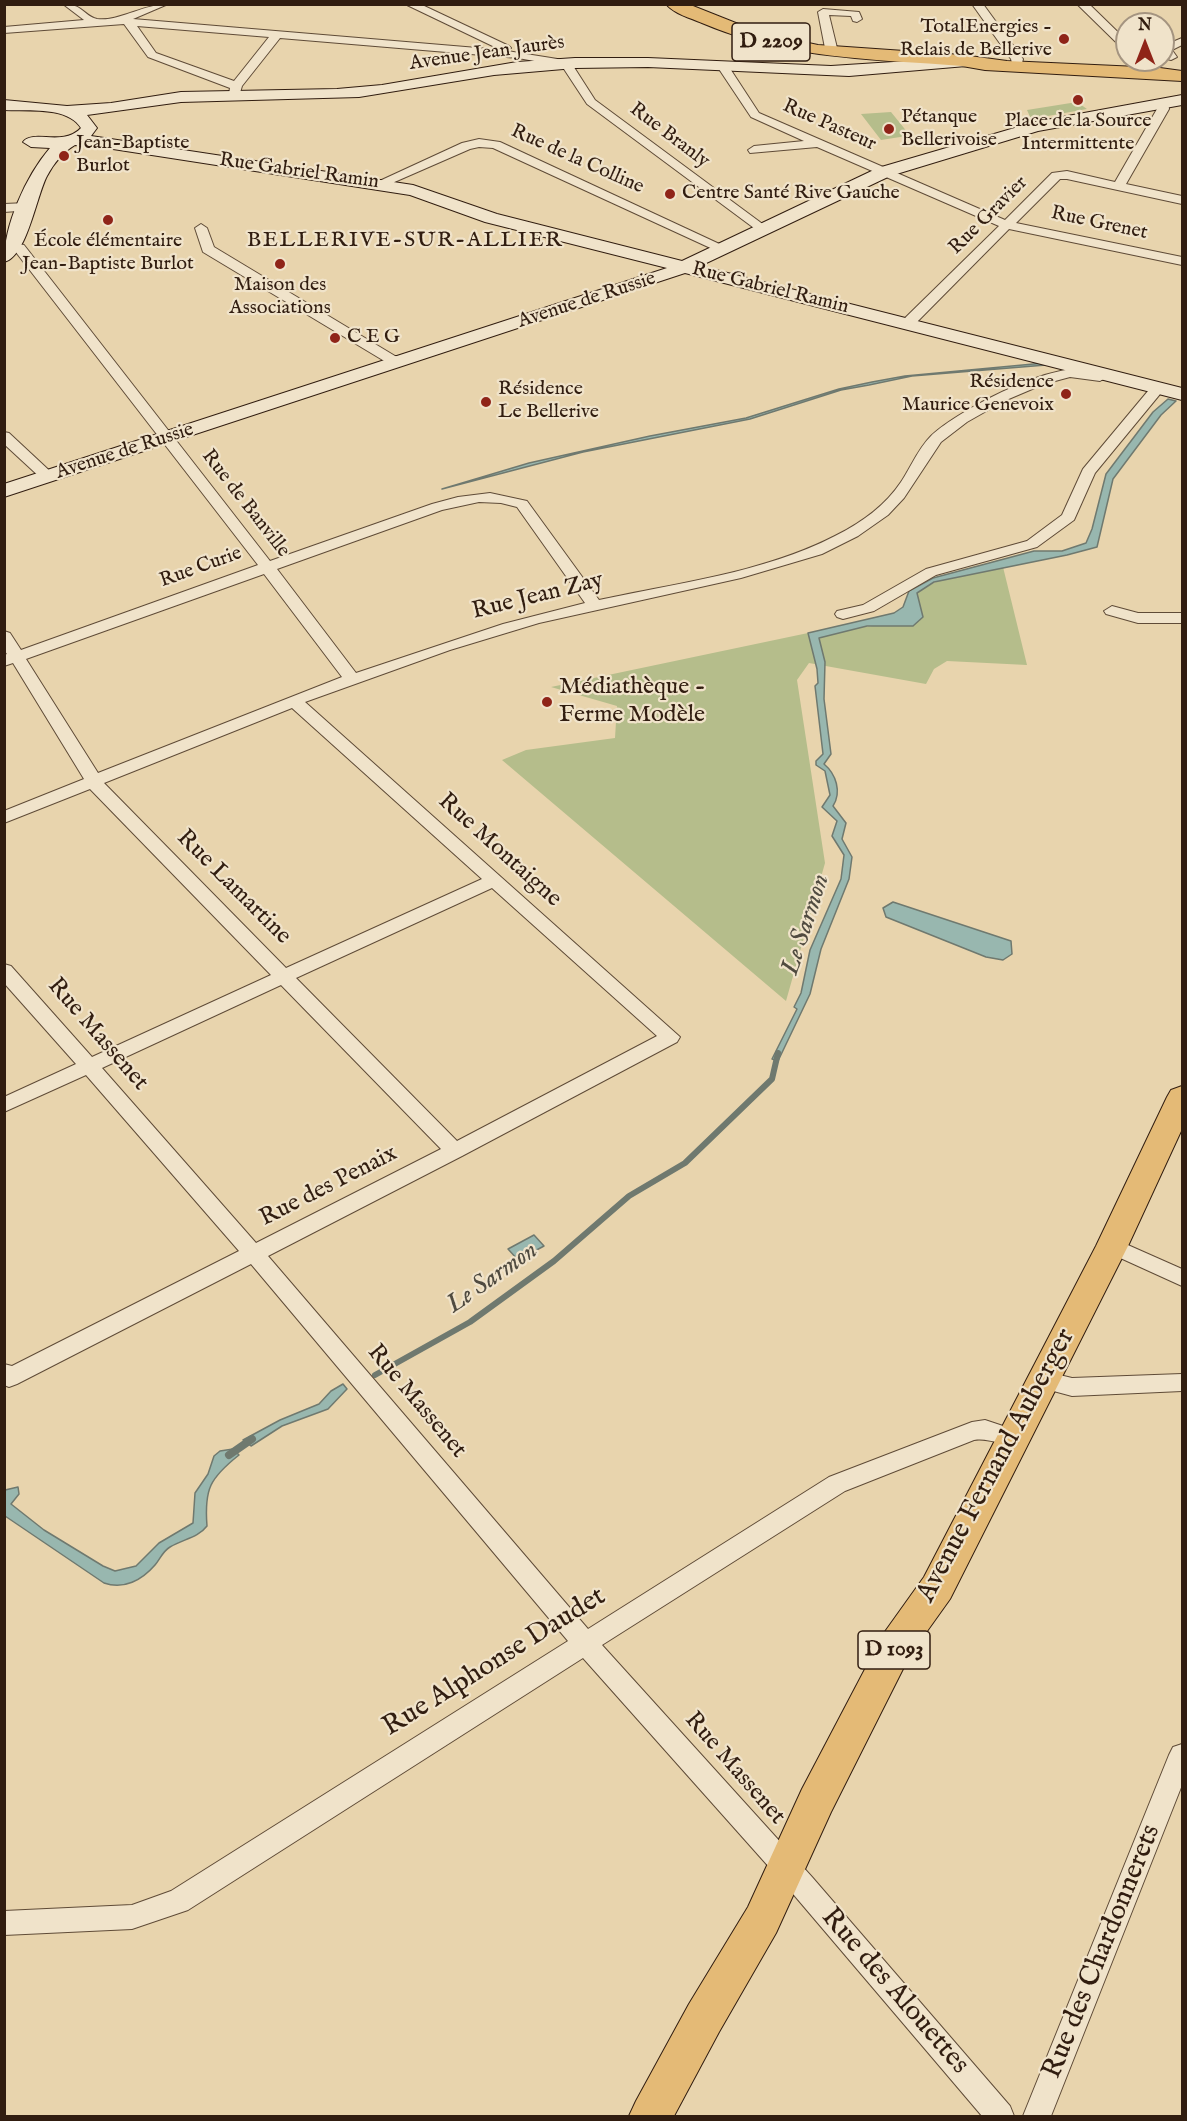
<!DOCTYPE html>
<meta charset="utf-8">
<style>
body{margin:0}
#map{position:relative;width:1187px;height:2121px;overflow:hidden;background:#e8d4ad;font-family:"IM FELL English",serif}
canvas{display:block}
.frame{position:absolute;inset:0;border:6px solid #311d10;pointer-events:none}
.north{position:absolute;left:1115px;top:12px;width:60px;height:60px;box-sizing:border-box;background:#f0e3ca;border:2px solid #a49480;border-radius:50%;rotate:0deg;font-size:16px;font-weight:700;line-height:24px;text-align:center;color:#311d10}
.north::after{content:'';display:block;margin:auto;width:21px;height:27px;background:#8f2418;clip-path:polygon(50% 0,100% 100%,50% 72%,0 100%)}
</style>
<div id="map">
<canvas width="1187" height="2121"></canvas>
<div class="frame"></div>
<div class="north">N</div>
</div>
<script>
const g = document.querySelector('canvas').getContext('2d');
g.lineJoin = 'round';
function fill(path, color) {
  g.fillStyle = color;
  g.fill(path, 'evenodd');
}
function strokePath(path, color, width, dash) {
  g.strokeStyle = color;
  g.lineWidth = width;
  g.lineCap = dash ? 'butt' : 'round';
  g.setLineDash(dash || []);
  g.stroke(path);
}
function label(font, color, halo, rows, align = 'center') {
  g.font = font + ' "IM FELL English",serif';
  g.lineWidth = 4.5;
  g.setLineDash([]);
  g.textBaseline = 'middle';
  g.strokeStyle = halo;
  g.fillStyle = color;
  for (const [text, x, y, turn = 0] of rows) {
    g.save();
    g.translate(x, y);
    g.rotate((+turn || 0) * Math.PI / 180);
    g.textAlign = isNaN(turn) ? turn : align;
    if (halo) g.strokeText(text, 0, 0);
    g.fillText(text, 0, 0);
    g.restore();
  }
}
fill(new Path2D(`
 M 1077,102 L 1087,109 L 1031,119 L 1027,110 Z
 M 891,112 L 908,133 L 913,135 L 881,140 L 861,114 Z
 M 1003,567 L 1027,665 L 947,661 L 934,669 L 926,684 L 809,663 L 797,680 L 825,863 L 786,1001 L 502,760 L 526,750 L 615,738 L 617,706 L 551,687 L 808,633 L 920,621 L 916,595 C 938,574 975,573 1003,567 Z`), '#b5bd8b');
const water = new Path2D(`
 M 1044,363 L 1046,365 L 912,376 L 869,385 L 841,390 L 750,419 L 583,452 L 442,489 L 529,463 L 650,436 L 746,418 L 839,389 L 872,382 L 905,376 Z
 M 1168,399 L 1176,401 L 1161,415 L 1113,479 L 1097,547 L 1067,555 L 934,582 L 917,593 L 923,617 L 913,626 L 867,626 L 819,638 L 825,662 L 824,699 L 831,754 L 824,764 C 836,774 842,792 833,806 L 846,823 L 842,839 L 852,857 L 849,879 L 821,949 L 810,994 L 778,1061 L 772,1059 L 797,1009 L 794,1007 L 801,993 L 810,950 L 841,879 L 844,855 L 832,836 L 837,821 L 822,807 L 830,795 L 825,771 L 816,765 L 816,761 L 823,754 L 815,686 L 818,683 L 817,669 L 808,633 L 894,613 L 903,607 L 909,591 L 933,578 L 1034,551 L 1062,551 L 1086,543 L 1092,529 L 1106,474 L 1153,412 Z
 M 893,902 L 1011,941 L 1012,954 L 1003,960 L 986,957 L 886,917 L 883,908 Z
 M 534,1235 L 544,1246 L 518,1260 L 508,1249 Z
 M 343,1384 L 347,1389 L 328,1409 L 282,1426 L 251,1446 L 243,1440 L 280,1420 L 319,1404 L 331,1391 Z
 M 233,1449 L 239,1455 C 210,1478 204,1489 207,1526 C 198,1538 183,1539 170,1547 C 163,1551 160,1559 155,1565 C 142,1580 124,1590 104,1583 L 5,1516 L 5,1490 L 18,1487 L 19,1494 L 11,1504 L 44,1530 L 103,1566 L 115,1571 L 136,1566 L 159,1543 L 193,1523 L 195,1493 L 208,1474 L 214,1456 L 220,1451 Z`);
fill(water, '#98b7af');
strokePath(water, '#6f796f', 1.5);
strokePath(new Path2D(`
 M 375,1375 L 470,1322 L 554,1261 L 629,1196 L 685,1163 L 772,1079 L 778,1053`), '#6f796f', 6);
strokePath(new Path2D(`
 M 229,1455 L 252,1439`), '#6f796f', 8);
const street = new Path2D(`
 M 63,4 C 83,4 84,16 97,19 C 118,22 144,4 168,4 L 133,19 L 501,50 L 405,4 L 420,4 L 509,46 L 511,48 L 507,51 L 570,61 L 595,100 L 768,228 L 762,232 L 758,231 L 587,104 L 562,66 L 518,58 L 280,38 L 242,86 L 239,96 L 235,97 L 229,94 L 230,88 L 148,57 L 124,24 L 4,33 L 4,27 L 84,20 ZM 137,26 L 269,37 L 234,81 L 156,53 Z
 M 972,4 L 983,4 L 1023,59 L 1021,67 L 1013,67 L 1011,59 Z
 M 1077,4 L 1089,4 L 1127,41 L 1127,50 L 1123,49 Z
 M 823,9 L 859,12 L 862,19 L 857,22 L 853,21 L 851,16 L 829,15 L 837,48 L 833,54 L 829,55 L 823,52 L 825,48 L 818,12 Z
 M 1182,38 L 1182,45 L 1172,50 L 1177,57 L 1171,60 L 1167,59 L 1163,53 L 1163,46 Z
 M 723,63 L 727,64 L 759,113 L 1005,220 L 1052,173 L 1067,171 L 1115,182 L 1157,109 L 1158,103 L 1164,100 L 1168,101 L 1169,109 L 1126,184 L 1182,196 L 1182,204 L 1067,179 L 1060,179 L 1016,223 L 1182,257 L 1182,265 L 1009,229 L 913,326 L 903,326 L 901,323 L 903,320 L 999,226 L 817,147 L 750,153 L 748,150 L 754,146 L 804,141 L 751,117 L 717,66 Z
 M 479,139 L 500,142 L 728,248 L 722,252 L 717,251 L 493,148 L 479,147 L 470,149 L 383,187 L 375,187 L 373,184 L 462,143 Z
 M 27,203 L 31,204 L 33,207 L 31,210 L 4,212 L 4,204 Z
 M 201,224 L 207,228 L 214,247 L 395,356 L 407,358 L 409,361 L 402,365 L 386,362 L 203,252 L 195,228 Z
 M 13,243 L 24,245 L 270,561 L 432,504 L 458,497 L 490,493 L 527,501 L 599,600 C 677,583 763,573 835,536 C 861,523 885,506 901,482 C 911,467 918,449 931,436 C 956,411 1077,345 1107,377 L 1100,381 L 1070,377 L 1044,384 L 1004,401 L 967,422 L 941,442 L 904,498 L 888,515 L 858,536 L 822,554 L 741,578 L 539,623 L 450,650 L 305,702 L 680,1037 L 677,1042 L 462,1156 L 268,1256 L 588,1629 L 829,1477 L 972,1422 L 985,1420 L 1021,1432 L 1024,1438 L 1021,1444 C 1005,1449 992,1437 974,1440 L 845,1491 L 602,1645 L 812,1877 L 1010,2106 L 1014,2116 L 982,2116 L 794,1895 L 583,1658 L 188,1910 L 132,1929 L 4,1935 L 4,1911 L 132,1905 L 171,1891 L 568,1641 L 251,1264 L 17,1384 L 9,1387 L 4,1385 L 4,1364 L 12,1366 L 239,1251 L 86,1075 L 4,1112 L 4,1097 L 76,1064 L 4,983 L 4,964 L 11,966 L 92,1057 L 271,975 L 90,789 L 4,823 L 4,811 L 84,779 L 13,663 L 4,666 L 4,655 L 7,654 L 4,650 L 4,631 L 10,633 L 21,650 L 258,565 L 15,251 L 8,250 L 7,247 L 8,244 ZM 479,502 L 501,503 L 517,507 L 585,603 L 503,624 L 356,673 L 277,569 L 442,510 ZM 264,574 L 342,677 L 98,773 L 26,659 ZM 292,708 L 482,879 L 286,968 L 104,783 ZM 492,888 L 657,1036 L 457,1141 L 296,978 ZM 281,985 L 441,1149 L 256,1243 L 102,1068 Z
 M 1158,384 L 1165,388 L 1095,473 L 1074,520 L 1037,547 L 936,575 L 874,611 L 843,619 L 837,617 L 835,614 L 837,611 L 863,605 L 926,569 L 1027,541 L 1062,515 L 1083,469 L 1153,385 Z
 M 4,432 L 9,433 L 53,474 L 55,477 L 53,480 L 43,480 L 4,444 Z
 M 1112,606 L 1138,613 L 1182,613 L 1182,623 L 1138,623 L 1106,614 L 1104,611 Z
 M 1112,1238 L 1182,1269 L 1182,1286 L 1105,1251 L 1101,1246 L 1105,1241 Z
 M 1043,1371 L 1072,1378 L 1182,1374 L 1182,1391 L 1072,1396 L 1035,1386 L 1032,1380 L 1035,1374 Z
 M 1182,1744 L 1182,1785 L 1051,2116 L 1023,2116 L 1169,1755 L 1173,1747 Z`);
const secondary = new Path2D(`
 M 972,57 L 978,59 L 980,62 L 978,65 L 849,76 L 648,67 L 575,68 L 494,75 L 359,97 L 181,102 L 87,115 L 97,128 L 91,136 L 413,185 L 497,214 L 682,261 L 878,168 L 1035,122 L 1182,95 L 1182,105 L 1038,131 L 890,176 L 700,266 L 1182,388 L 1182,400 L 685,273 L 4,497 L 4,484 L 667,268 L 485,222 L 410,195 L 100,147 L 75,145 C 63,152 54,163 47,176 C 36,197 27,257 4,262 C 4,225 26,176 50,148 L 31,147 L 23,142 C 33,129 63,147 81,128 C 68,106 26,111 4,110 L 4,100 L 67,106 L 111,103 L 181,92 L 337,89 L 382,85 L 517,62 L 575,58 L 648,58 L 831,66 Z`);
const primary = new Path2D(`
 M 666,4 L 688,4 L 761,33 L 818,45 L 962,55 L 1007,61 L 1160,68 L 1182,71 L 1182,81 L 985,70 L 962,66 C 873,59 786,59 702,23 C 691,18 674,14 666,4 Z
 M 1182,1086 L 1182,1129 L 1128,1246 L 950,1599 L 910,1655 L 831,1812 L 776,1933 L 719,2032 L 674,2116 L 629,2116 L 636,2101 L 689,2004 L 748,1907 L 802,1789 L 884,1633 L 924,1577 L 1096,1246 L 1167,1097 L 1171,1090 Z`);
strokePath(street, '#5f4b37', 2);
strokePath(secondary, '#311d10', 2);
strokePath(primary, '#311d10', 2);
fill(street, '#f0e3ca');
fill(secondary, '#f0e3ca');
fill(primary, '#e4ba76');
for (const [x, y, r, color] of [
 [1064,39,6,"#8f2418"],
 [1078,100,6,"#8f2418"],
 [889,129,6,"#8f2418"],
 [64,156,6,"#8f2418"],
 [670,194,6,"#8f2418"],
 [108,220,6,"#8f2418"],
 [280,264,6,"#8f2418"],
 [335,338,6,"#8f2418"],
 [1066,394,6,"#8f2418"],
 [486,402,6,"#8f2418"],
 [547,702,6,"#8f2418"]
]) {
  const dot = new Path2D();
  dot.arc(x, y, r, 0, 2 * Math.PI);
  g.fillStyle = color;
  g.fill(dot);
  strokePath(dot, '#f0e3ca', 2);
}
label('20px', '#311d10', '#f0e3ca', [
 ["TotalEnergies -",1052,28,"right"],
 ["Relais de Bellerive",1052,51,"right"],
 ["Pétanque",901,118],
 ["Bellerivoise",901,141],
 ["Place de la Source",1078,122,"center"],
 ["Intermittente",1078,145,"center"],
 ["Jean-Baptiste",76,144],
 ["Burlot",76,167],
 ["Centre Santé Rive Gauche",682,194],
 ["École élémentaire",108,242,"center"],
 ["Jean-Baptiste Burlot",108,265,"center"],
 ["Maison des",280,286,"center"],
 ["Associations",280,309,"center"],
 ["C E G",347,338],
 ["Résidence",1054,383,"right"],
 ["Maurice Genevoix",1054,406,"right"],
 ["Résidence",498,390],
 ["Le Bellerive",498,413]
], 'left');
label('20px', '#311d10', '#f0e3ca', [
 ["Avenue Jean Jaurès",487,54,-8],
 ["Rue Pasteur",829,126,24],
 ["Rue Branly",669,136,37],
 ["Rue de la Colline",577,160,24],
 ["Rue Gabriel Ramin",299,172,8],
 ["Rue Gravier",989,216,-45],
 ["Rue Grenet",1099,224,12],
 ["Rue Gabriel Ramin",770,289,14],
 ["Avenue de Russie",587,301,-18],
 ["Avenue de Russie",125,452,-18],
 ["Rue de Banville",245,504,52],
 ["Rue Curie",201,568,-20]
]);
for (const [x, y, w] of [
 [771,42,78],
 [894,1650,72]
]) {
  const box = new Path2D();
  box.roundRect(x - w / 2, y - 19, w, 38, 4.5);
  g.fillStyle = '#f0e3ca';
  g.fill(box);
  strokePath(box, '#311d10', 1.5);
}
label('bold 22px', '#311d10', null, [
 ["D 2209",771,42],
 ["D 1093",894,1650]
]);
g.letterSpacing = '1.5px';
label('22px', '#311d10', '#f0e3ca', [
 ["BELLERIVE-SUR-ALLIER",405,241]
]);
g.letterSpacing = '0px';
label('24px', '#311d10', '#f0e3ca', [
 ["Rue Jean Zay",538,597,-14],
 ["Rue Montaigne",499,851,42],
 ["Rue Lamartine",233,888,45],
 ["Rue Massenet",97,1035,49],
 ["Rue des Penaix",329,1187,-27],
 ["Rue Massenet",416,1402,50],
 ["Rue Massenet",734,1769,49]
]);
label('24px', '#311d10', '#f0e3ca', [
 ["Médiathèque -",559,688],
 ["Ferme Modèle",559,716]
], 'left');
label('italic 26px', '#504b40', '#f0e3ca', [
 ["Le Sarmon",807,925,-72],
 ["Le Sarmon",493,1279,-35]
]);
label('28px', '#311d10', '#f0e3ca', [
 ["Avenue Fernand Auberger",997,1466,-62],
 ["Rue Alphonse Daudet",495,1663,-32],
 ["Rue des Chardonnerets",1103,1952,-68],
 ["Rue des Alouettes",894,1992,49]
]);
</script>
